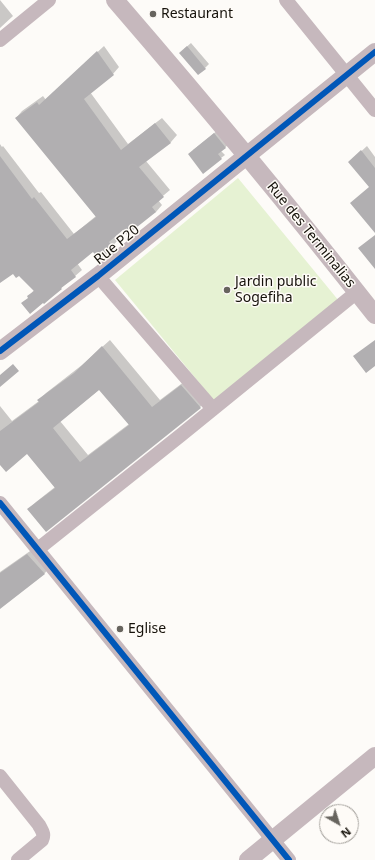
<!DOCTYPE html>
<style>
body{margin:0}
#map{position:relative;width:375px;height:860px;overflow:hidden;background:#fdfbf8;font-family:"Noto Sans",sans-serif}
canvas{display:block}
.north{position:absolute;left:319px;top:804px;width:40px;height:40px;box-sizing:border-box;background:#fefbf7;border:1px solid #a19e99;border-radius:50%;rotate:141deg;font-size:11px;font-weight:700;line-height:16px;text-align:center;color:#16120b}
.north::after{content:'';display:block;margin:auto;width:14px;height:18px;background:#67645e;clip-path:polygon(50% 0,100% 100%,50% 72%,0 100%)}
</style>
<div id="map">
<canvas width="375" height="860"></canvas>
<div class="north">N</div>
</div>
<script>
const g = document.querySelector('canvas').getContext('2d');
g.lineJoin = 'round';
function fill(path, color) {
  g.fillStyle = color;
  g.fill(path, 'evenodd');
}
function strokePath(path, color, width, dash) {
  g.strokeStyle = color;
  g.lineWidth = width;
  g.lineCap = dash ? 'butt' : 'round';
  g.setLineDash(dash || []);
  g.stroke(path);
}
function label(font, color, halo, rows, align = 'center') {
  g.font = font + ' "Noto Sans",sans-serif';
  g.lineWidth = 3;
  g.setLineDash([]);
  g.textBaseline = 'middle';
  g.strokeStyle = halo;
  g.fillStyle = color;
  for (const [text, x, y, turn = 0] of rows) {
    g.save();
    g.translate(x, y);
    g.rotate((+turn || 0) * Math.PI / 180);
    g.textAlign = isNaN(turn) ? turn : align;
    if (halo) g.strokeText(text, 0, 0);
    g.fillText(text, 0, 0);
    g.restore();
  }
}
fill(new Path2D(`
 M 238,178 L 339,301 L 215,402 L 115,280 Z`), '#e6f2d3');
fill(new Path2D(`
 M 0,0 L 13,16 L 0,28 Z
 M 191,43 L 209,64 L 205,68 L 184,49 Z
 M 104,46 L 119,67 L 113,74 L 90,92 L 128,144 L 162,118 L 177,135 L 171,142 L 146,161 L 170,190 L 158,200 L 162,205 L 156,212 L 123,229 L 115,235 L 118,240 L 106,253 L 93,251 L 77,263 L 82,270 L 51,297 L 29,297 L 29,296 L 34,290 L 19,275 L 13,272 L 0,282 L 0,144 L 2,147 L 3,146 L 39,193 L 41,192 L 74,234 L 96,216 L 16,118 L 22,111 L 43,96 L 46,100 Z
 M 218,130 L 229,144 L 221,151 L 225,155 L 221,158 L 193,150 Z
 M 367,146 L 375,157 L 375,229 L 370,187 L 354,158 Z
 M 110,340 L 160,400 L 189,378 L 208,400 L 200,407 L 29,509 L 36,502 L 55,487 L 28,453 L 0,464 L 0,406 L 12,421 L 39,401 L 39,400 L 46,393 L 82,365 ZM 100,389 L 129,424 L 88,455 L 60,421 Z
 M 33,549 L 50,567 L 45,573 L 0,608 L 0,572 Z`), '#0003');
fill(new Path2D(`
 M 187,46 L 206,69 L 198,75 L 179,53 Z
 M 97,51 L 114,75 L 84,99 L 121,150 L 155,123 L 171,143 L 139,167 L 164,197 L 152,207 L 156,212 L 127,235 L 123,230 L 109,242 L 113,247 L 106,252 L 107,254 L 99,260 L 93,252 L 71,270 L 76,277 L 61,288 L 62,289 L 51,298 L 44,304 L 43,303 L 30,314 L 21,303 L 28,298 L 27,296 L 34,291 L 19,276 L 16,278 L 13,274 L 0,283 L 0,156 L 32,199 L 34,197 L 67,239 L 96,217 L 15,118 L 37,102 L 39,105 Z
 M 214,133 L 226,148 L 218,154 L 222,159 L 203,174 L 188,154 Z
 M 361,150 L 375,168 L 375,233 L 350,203 L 369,187 L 348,162 Z
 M 375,235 L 375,269 L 358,248 Z
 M 375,340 L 375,366 L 366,373 L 353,356 Z
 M 102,346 L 152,407 L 181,385 L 201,408 L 46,532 L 27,509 L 55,488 L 27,454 L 6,472 L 0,465 L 0,431 L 39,402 L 37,400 L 74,373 ZM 99,390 L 129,425 L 80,462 L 53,428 Z
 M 13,364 L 19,371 L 0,387 L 0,375 Z
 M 27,554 L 45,574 L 0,609 L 0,573 Z`), '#b1afb1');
strokePath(new Path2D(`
 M 286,0 L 375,110
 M 0,40 L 49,0
 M 98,276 L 213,409
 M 0,503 L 289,860
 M 38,549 L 181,435 L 357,292
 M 0,776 L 39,825 C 42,831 45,834 42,840 L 18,860`), '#c6b8bd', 14);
strokePath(new Path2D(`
 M 115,0 C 204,103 291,208 375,315
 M 0,351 L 98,276 L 375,52
 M 248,860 L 375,756`), '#c6b8bd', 18);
strokePath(new Path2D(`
 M 0,351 L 98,276 L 375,52
 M 0,503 L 289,860`), '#0057b8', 6);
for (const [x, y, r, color] of [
 [153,14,4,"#67645e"],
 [227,290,4,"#67645e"],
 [120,629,4,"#67645e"]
]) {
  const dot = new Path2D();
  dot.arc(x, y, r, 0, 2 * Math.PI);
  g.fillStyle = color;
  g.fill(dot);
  strokePath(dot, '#fefbf7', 1.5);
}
label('14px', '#16120b', '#fefbf7', [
 ["Restaurant",161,14],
 ["Jardin public",235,282],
 ["Sogefiha",235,298],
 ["Eglise",128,629]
], 'left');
label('14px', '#16120b', '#fefbf7', [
 ["Rue des Terminalias",311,235,51],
 ["Rue P20",117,245,-39]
]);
</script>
